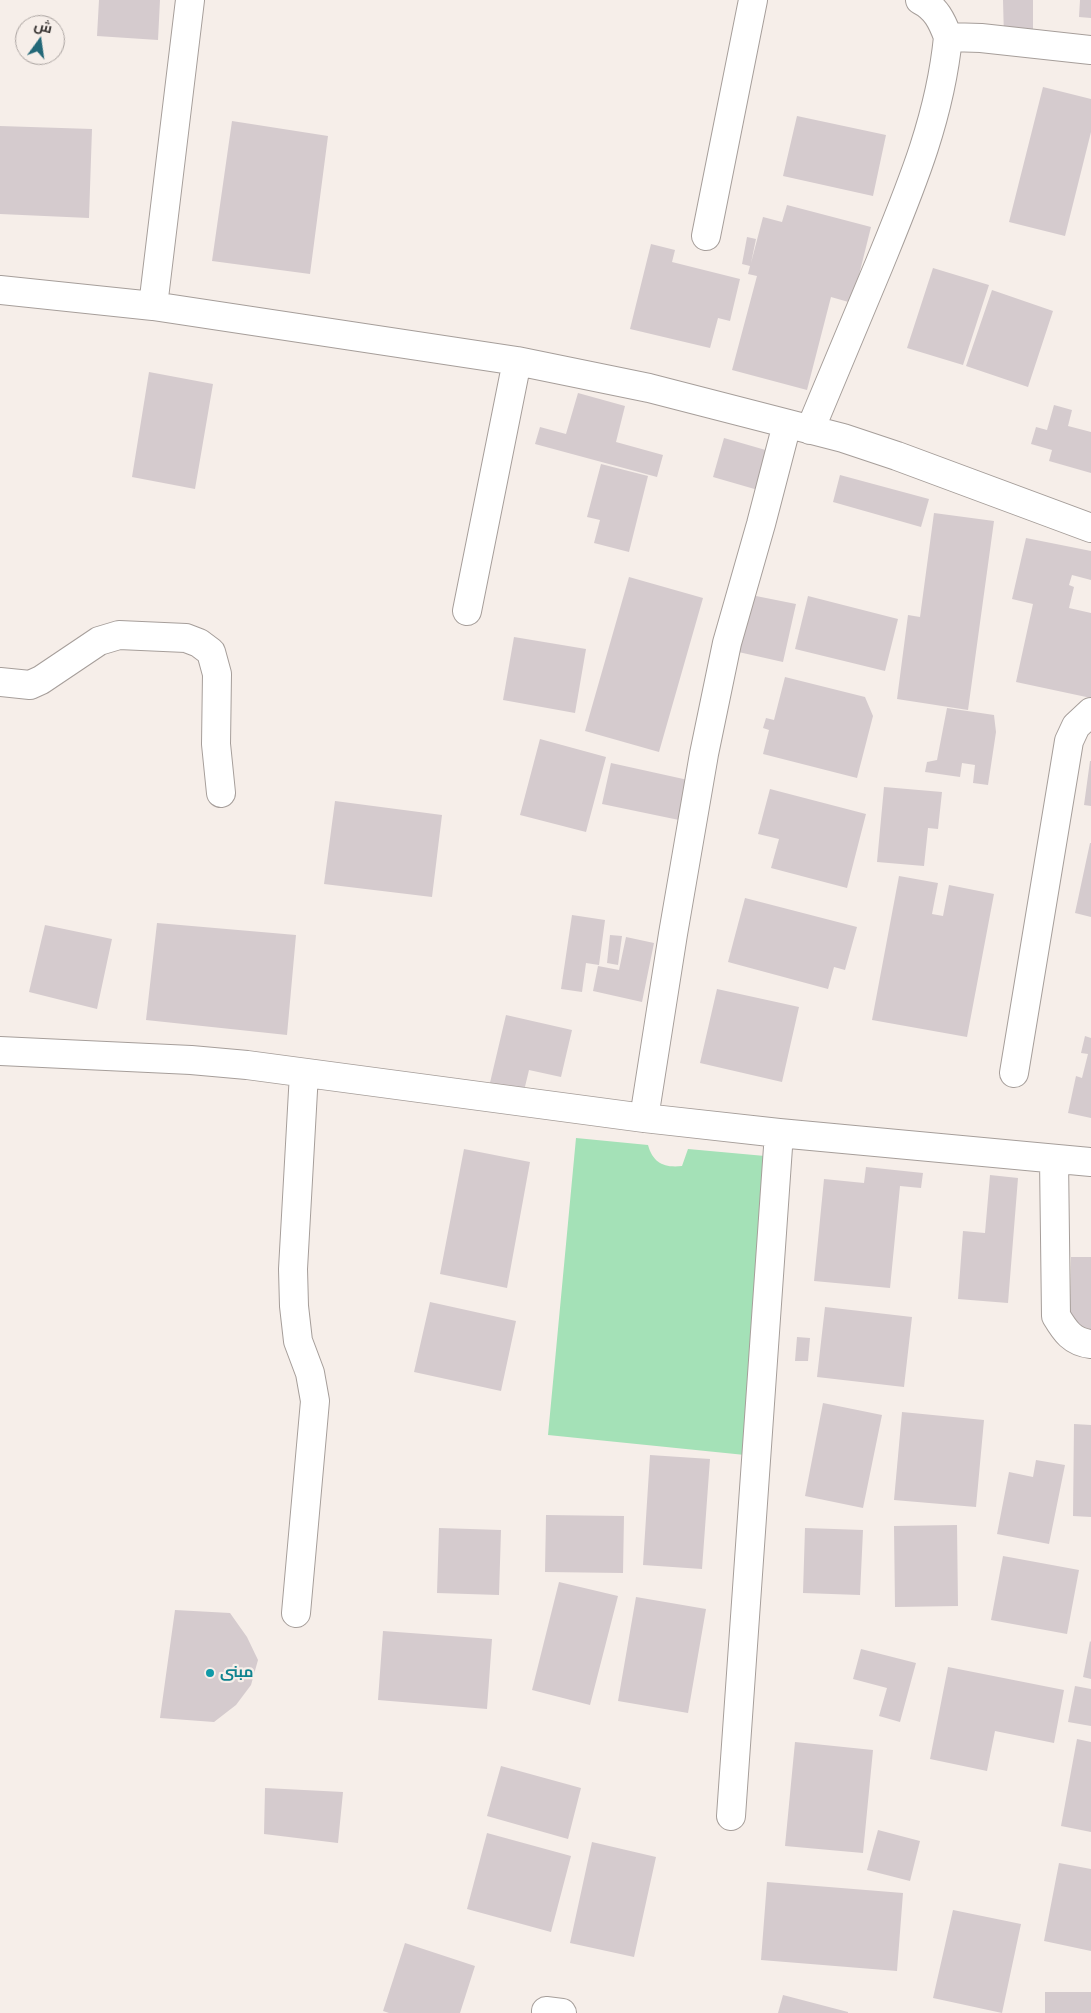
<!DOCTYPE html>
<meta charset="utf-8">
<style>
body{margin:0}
#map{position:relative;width:1091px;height:2013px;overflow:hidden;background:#f6eee9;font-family:"Noto Sans",Cairo,sans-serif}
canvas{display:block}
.north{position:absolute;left:15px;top:15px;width:50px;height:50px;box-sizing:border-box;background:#f6eee9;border:1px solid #aaa3a0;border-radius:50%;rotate:14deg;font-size:14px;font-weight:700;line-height:20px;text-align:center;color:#373332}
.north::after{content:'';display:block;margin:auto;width:18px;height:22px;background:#236878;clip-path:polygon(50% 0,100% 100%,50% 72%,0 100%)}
</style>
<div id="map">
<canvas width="1091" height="2013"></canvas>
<div class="north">ش</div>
</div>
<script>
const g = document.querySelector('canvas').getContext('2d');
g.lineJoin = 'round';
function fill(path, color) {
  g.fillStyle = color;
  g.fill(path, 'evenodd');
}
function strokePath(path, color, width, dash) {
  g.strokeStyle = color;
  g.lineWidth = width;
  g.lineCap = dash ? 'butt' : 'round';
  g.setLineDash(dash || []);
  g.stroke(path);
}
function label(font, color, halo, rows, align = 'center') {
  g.font = font + ' "Noto Sans",Cairo,sans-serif';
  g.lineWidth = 4.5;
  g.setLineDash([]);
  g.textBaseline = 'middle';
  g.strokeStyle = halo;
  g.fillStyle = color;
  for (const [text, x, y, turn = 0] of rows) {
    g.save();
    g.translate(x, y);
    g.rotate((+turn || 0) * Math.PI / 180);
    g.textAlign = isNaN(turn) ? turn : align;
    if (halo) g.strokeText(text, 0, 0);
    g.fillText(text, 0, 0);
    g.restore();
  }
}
fill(new Path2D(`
 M 576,1138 L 648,1145 C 653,1163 664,1168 682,1166 L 688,1149 L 765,1156 L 745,1455 L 548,1435 Z`), '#a4e1b7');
fill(new Path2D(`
 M 99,0 L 160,0 L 158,40 L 97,36 Z
 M 1003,0 L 1033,0 L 1033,38 L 1004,38 Z
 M 1080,0 L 1091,0 L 1091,18 L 1079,17 Z
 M 1043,87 L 1091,99 L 1091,132 L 1065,236 L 1009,222 Z
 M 797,116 L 886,135 L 873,196 L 783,176 Z
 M 232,121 L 328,136 L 310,274 L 212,261 Z
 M 0,126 L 92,129 L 89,218 L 0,214 Z
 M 787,205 L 871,227 L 852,303 L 831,297 L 807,390 L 732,370 L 757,276 L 748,274 L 750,266 L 742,264 L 747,237 L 756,239 L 751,263 L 763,217 L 782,222 Z
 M 651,244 L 675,250 L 672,262 L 740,279 L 730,321 L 718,318 L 710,348 L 630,329 Z
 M 933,268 L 989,285 L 963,365 L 907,348 Z
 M 992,290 L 1053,311 L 1028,387 L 966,366 Z
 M 149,372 L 213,384 L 195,489 L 132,477 Z
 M 578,393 L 625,406 L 616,442 L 663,455 L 657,477 L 535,444 L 540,427 L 566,434 Z
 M 1054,405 L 1072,410 L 1068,426 L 1091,432 L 1091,473 L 1049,461 L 1052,450 L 1031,444 L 1036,427 L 1047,430 Z
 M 724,438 L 769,451 L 758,490 L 713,477 Z
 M 601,464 L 648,476 L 629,552 L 594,543 L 600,520 L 587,517 Z
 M 840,475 L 929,499 L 921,527 L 833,502 Z
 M 934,513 L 994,521 L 968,710 L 897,699 L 908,615 L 920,617 Z
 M 1026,538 L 1091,551 L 1091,580 L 1072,575 L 1069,585 L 1074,587 L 1069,608 L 1091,613 L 1091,698 L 1016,682 L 1033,604 L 1012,599 Z
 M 629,577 L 703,598 L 659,752 L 585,731 Z
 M 746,594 L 796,604 L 783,662 L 734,651 Z
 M 808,596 L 898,619 L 885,671 L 795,649 Z
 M 514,637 L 586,649 L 575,713 L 503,700 Z
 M 785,677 L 865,697 L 873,716 L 857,778 L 763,754 L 769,730 L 763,728 L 766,718 L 774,720 Z
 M 947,708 L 994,715 L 996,732 L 988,785 L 973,783 L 975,765 L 962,763 L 960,777 L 925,772 L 927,762 L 937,760 Z
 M 540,739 L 606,757 L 586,832 L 520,815 Z
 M 1090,761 L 1091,761 L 1091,806 L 1084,805 Z
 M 611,763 L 688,780 L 679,820 L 602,804 Z
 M 884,787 L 942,792 L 938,829 L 928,828 L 924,866 L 877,862 Z
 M 770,789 L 866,814 L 847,888 L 771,868 L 779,839 L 758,834 Z
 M 335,801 L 442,815 L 432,897 L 324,884 Z
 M 1090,843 L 1091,843 L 1091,917 L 1075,913 Z
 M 899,876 L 938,883 L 932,914 L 943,916 L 949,885 L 994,894 L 967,1037 L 872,1020 Z
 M 745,898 L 857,927 L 845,970 L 834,967 L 828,989 L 728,962 Z
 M 572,915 L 605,920 L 599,965 L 586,963 L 582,992 L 561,989 Z
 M 157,923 L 296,935 L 287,1035 L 146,1020 Z
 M 45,925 L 112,939 L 97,1009 L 29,992 Z
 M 610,935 L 622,936 L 618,965 L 607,963 Z
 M 626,937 L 654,943 L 642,1002 L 593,991 L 598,966 L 619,970 Z
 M 717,989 L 799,1007 L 782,1082 L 700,1063 Z
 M 506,1015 L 572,1030 L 561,1077 L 529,1070 L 523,1095 L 489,1087 Z
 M 1085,1036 L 1091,1038 L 1091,1118 L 1068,1113 L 1076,1076 L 1082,1078 L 1088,1054 L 1081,1053 Z
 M 464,1149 L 530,1162 L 507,1288 L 440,1274 Z
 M 866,1167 L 923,1173 L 921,1188 L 900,1186 L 890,1288 L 814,1281 L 824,1179 L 864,1183 Z
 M 990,1175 L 1018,1178 L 1008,1303 L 958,1299 L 963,1231 L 985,1233 Z
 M 1071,1257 L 1091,1257 L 1091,1336 L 1070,1335 Z
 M 430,1302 L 516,1321 L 501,1391 L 414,1372 Z
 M 825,1307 L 912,1317 L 904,1387 L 817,1377 Z
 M 797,1337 L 810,1338 L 808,1361 L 795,1361 Z
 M 823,1403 L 882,1415 L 863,1508 L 805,1496 Z
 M 902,1412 L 984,1420 L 976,1507 L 894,1500 Z
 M 1074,1424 L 1091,1425 L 1091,1517 L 1073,1516 Z
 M 650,1455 L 710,1459 L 702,1569 L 643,1565 Z
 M 1036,1460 L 1065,1465 L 1049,1544 L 997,1534 L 1009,1472 L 1033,1477 Z
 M 546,1515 L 624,1516 L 623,1573 L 545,1572 Z
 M 957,1525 L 958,1606 L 895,1607 L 894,1526 Z
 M 439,1528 L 501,1530 L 499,1595 L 437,1593 Z
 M 805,1528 L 863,1530 L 860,1595 L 803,1593 Z
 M 1003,1556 L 1079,1570 L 1067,1634 L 991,1620 Z
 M 559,1582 L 618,1596 L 590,1705 L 532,1690 Z
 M 636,1597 L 706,1609 L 688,1713 L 618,1701 Z
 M 175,1610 L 230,1613 L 247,1637 L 258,1660 L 251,1685 L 236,1705 L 214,1722 L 160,1718 Z
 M 383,1631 L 492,1639 L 487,1709 L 378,1700 Z
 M 1090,1641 L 1091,1642 L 1091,1679 L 1083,1677 Z
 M 861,1649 L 916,1663 L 900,1722 L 879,1716 L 887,1688 L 853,1679 Z
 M 948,1667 L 1064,1690 L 1054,1743 L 995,1731 L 987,1771 L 930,1759 Z
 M 1075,1686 L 1091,1689 L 1091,1726 L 1068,1722 Z
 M 1077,1739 L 1091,1742 L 1091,1832 L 1061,1826 Z
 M 795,1742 L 873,1750 L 863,1853 L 785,1846 Z
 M 501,1766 L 581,1788 L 568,1839 L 487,1816 Z
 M 265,1788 L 343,1792 L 338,1843 L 264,1834 Z
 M 878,1830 L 920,1841 L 910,1881 L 867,1870 Z
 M 487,1833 L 571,1856 L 551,1932 L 467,1909 Z
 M 592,1842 L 656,1857 L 634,1957 L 570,1943 Z
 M 1059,1863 L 1091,1869 L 1091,1951 L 1044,1941 Z
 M 767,1882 L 903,1893 L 897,1971 L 761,1960 Z
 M 953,1910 L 1021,1924 L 1002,2013 L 933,1998 Z
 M 405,1943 L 475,1966 L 460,2013 L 389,2013 L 383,2011 Z
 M 1045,1992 L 1091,1992 L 1091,2013 L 1045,2013 Z
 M 783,1995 L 848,2012 L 848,2013 L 778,2013 Z`), '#d5cbce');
const minor = new Path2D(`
 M 920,0 C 936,8 942,21 948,37
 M 706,236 L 753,0
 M 0,290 L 153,306 L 517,361 L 649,388 L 843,438 L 897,456 L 1091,528
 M 153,306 L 190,0
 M 810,430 C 833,375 856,320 879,265 C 910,189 940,119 948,37 L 981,38 L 1091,50
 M 467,611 L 517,361
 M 0,682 L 30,685 L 41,680 L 99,641 L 119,635 L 186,638 L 199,643 L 211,652 L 217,674 L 216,744 L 221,793
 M 0,1051 L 191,1060 L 247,1065 L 644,1118 L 779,1133 L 1091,1162
 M 1014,1073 L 1069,741 L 1076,726 L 1091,712
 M 644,1118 L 673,934 L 704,754 L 727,643 L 761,524 L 787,424
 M 1054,1159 L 1056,1316 C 1065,1331 1072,1342 1091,1344
 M 296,1613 L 315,1401 L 310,1373 L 298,1341 L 294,1306 L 293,1269 L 304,1073
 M 731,1816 L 779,1133
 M 546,2011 L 562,2013`);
strokePath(minor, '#a69e9a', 30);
strokePath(minor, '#fff', 28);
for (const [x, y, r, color] of [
 [210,1673,5,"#0f9aa8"]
]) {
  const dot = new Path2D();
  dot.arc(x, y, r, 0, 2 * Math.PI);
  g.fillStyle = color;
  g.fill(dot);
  strokePath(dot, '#f6eee9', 2);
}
label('bold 15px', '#0d838f', '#f6eee9', [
 ["مبنى",220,1673]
], 'left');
</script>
